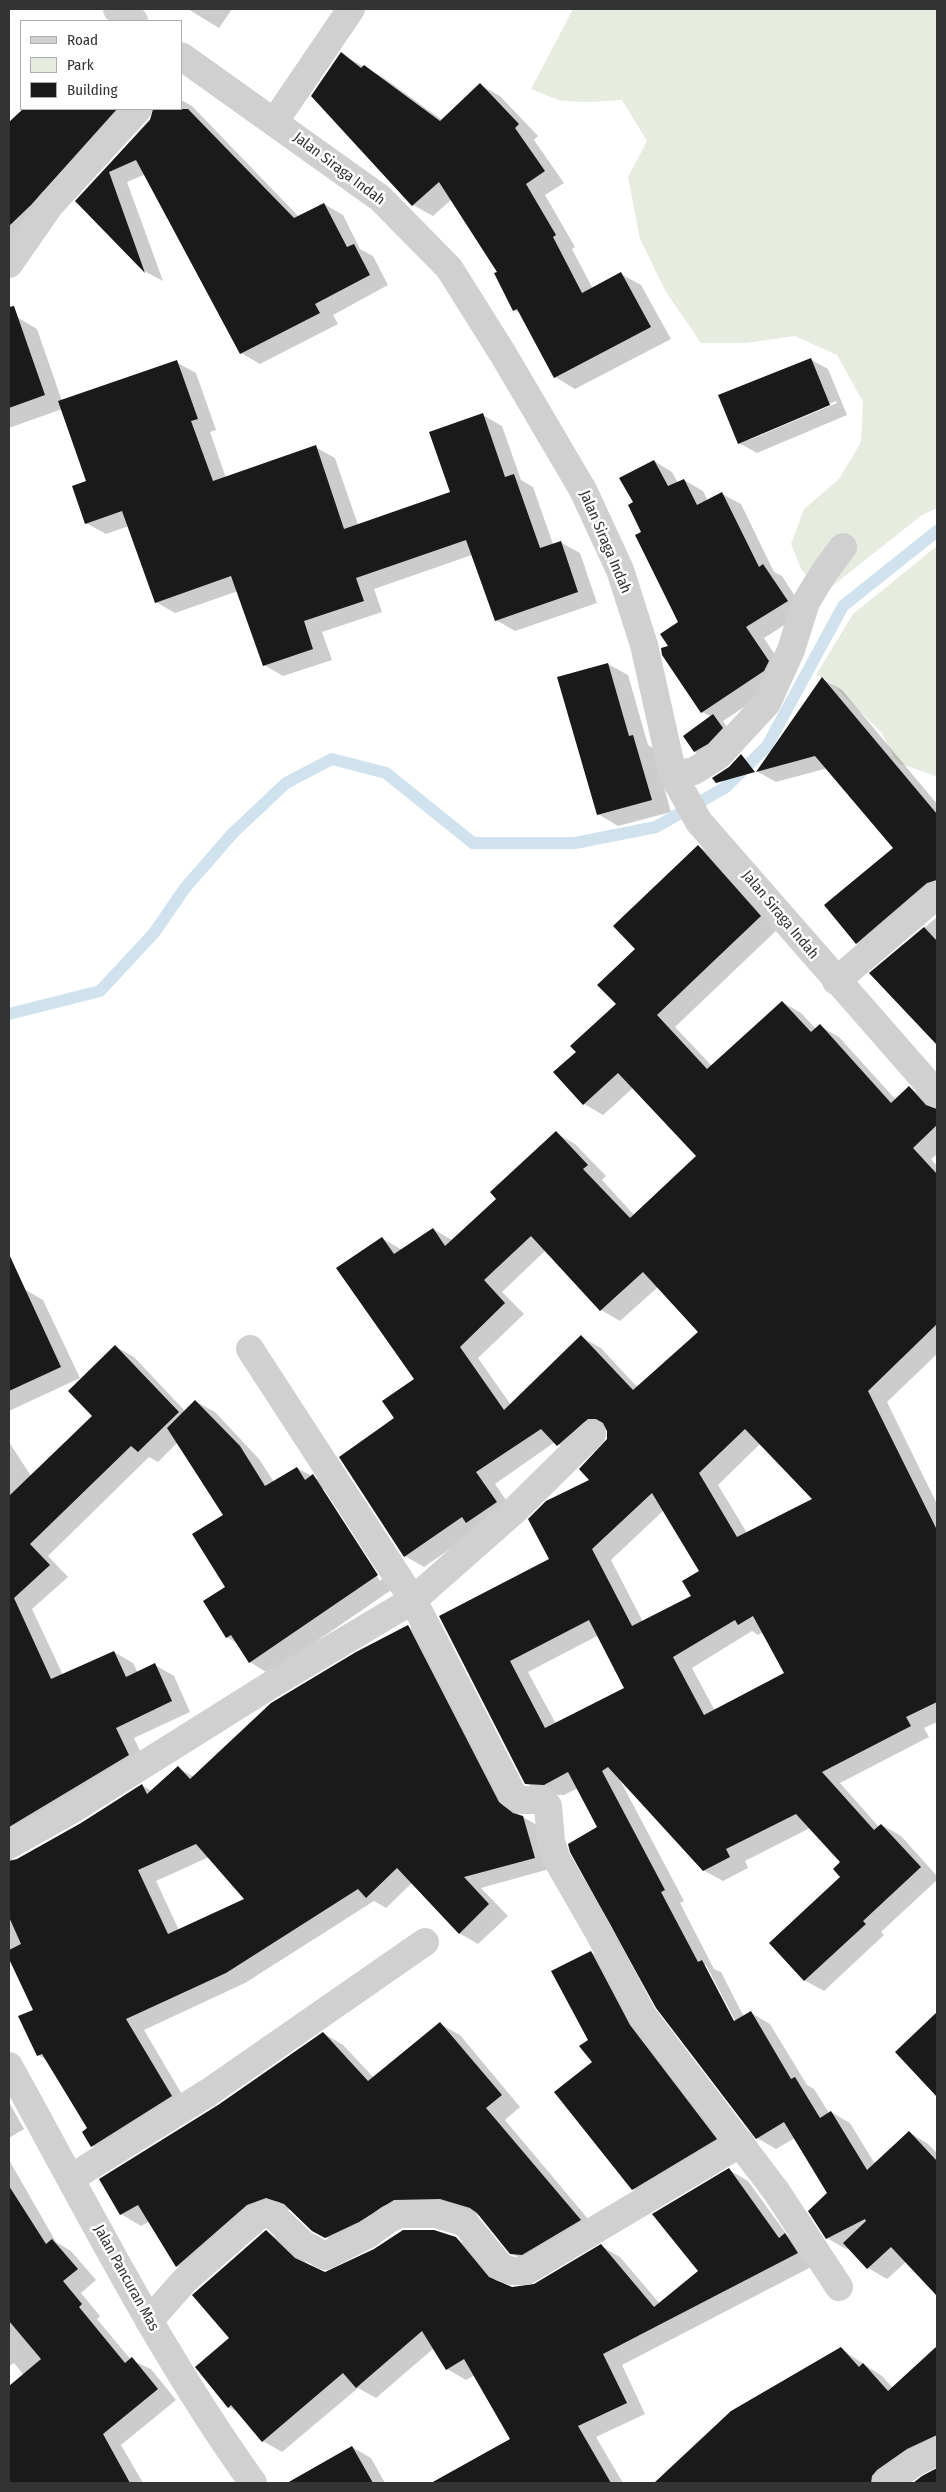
<!DOCTYPE html>
<style>
body{margin:0}
#map{position:relative;width:946px;height:2492px;overflow:hidden;background:#fff;font-family:"Fira Sans Condensed",sans-serif}
canvas{display:block}
.frame{position:absolute;inset:0;border:10px solid #333;pointer-events:none}
.legend{position:absolute;left:20px;top:20px;width:162px;height:90px;box-sizing:border-box;background:#fff;border:1px solid #adadad;margin:0;padding:6px 9px;list-style:none;font-size:15px;color:#333}
.legend li{display:flex;align-items:center;gap:10px;height:25px}
.legend b{width:25px;border:1px solid #adadad}
</style>
<div id="map">
<canvas width="946" height="2492"></canvas>
<div class="frame"></div>
<ul class="legend">
<li><b style="height:6px;background:#d0d0d0"></b>Road</li>
<li><b style="height:14px;background:#e6ecdf"></b>Park</li>
<li><b style="height:14px;background:#1a1a1a"></b>Building</li>
</ul>
</div>
<script>
const g = document.querySelector('canvas').getContext('2d');
g.lineJoin = 'round';
function fill(path, color) {
  g.fillStyle = color;
  g.fill(path, 'evenodd');
}
function strokePath(path, color, width, dash) {
  g.strokeStyle = color;
  g.lineWidth = width;
  g.lineCap = dash ? 'butt' : 'round';
  g.setLineDash(dash || []);
  g.stroke(path);
}
function label(font, color, halo, rows, align = 'center') {
  g.font = font + ' "Fira Sans Condensed",sans-serif';
  g.lineWidth = 5;
  g.setLineDash([]);
  g.textBaseline = 'middle';
  g.strokeStyle = halo;
  g.fillStyle = color;
  for (const [text, x, y, turn = 0] of rows) {
    g.save();
    g.translate(x, y);
    g.rotate((+turn || 0) * Math.PI / 180);
    g.textAlign = isNaN(turn) ? turn : align;
    if (halo) g.strokeText(text, 0, 0);
    g.fillText(text, 0, 0);
    g.restore();
  }
}
fill(new Path2D(`
 M 573,9 L 937,9 L 937,508 L 922,515 L 826,591 L 802,571 L 791,544 L 804,509 L 839,479 L 861,442 L 863,402 L 837,355 L 795,336 L 746,343 L 701,343 L 666,292 L 640,239 L 628,177 L 647,141 L 622,100 L 590,102 L 561,101 L 531,89 Z
 M 937,546 L 937,779 L 936,776 L 901,764 L 894,757 L 882,733 L 830,682 L 816,675 L 853,614 Z`), '#e6ecdf');
fill(new Path2D(`
 M 188,9 L 232,9 L 219,28 Z
 M 341,54 L 384,78 L 442,120 L 480,85 L 500,96 L 538,136 L 534,140 L 564,183 L 545,195 L 575,247 L 572,249 L 593,289 L 621,274 L 641,285 L 671,339 L 575,389 L 555,377 L 522,314 L 514,310 L 499,272 L 452,199 L 433,216 L 413,205 Z
 M 181,100 L 192,106 L 299,217 L 324,204 L 343,215 L 360,249 L 373,256 L 388,285 L 333,315 L 338,324 L 260,364 L 241,353 L 146,174 L 127,182 L 163,281 L 146,272 L 77,201 L 154,114 L 159,109 L 181,109 Z
 M 24,109 L 50,109 L 57,115 L 64,109 L 148,109 L 9,256 L 9,123 Z
 M 17,317 L 37,329 L 62,401 L 176,362 L 196,373 L 216,430 L 210,432 L 226,478 L 315,447 L 335,458 L 358,525 L 452,493 L 483,415 L 502,426 L 521,480 L 533,487 L 553,544 L 560,542 L 580,553 L 597,603 L 515,631 L 496,620 L 472,555 L 374,589 L 382,612 L 322,632 L 332,660 L 283,676 L 264,665 L 238,591 L 175,613 L 156,602 L 129,526 L 106,534 L 86,523 L 88,482 L 62,409 L 9,428 L 9,320 Z
 M 810,359 L 828,369 L 847,415 L 757,453 L 739,443 ZM 836,401 L 837,403 L 749,440 L 749,438 Z
 M 654,461 L 672,472 L 678,483 L 684,480 L 703,491 L 708,501 L 722,494 L 741,504 L 774,572 L 782,576 L 805,612 L 764,638 L 787,673 L 782,682 L 723,721 L 732,734 L 705,757 L 695,752 L 684,737 L 712,717 L 702,712 L 670,647 L 680,622 L 643,532 L 635,503 Z
 M 608,664 L 628,675 L 648,745 L 653,748 L 671,812 L 618,826 L 598,814 L 558,677 Z
 M 823,679 L 842,690 L 937,804 L 937,880 L 930,875 L 929,878 L 937,883 L 876,954 L 857,943 L 895,849 L 828,768 L 776,782 L 758,772 Z
 M 698,846 L 717,857 L 779,928 L 675,1027 L 712,1066 L 782,1002 L 801,1013 L 816,1029 L 820,1026 L 839,1037 L 896,1100 L 909,1088 L 929,1099 L 937,1109 L 937,1154 L 931,1159 L 937,1166 L 937,1216 L 935,1218 L 937,1220 L 937,1354 L 887,1402 L 937,1504 L 937,1722 L 924,1728 L 929,1737 L 840,1783 L 879,1827 L 882,1825 L 901,1836 L 937,1876 L 937,1880 L 881,1932 L 884,1935 L 824,1991 L 804,1980 L 842,1877 L 842,1862 L 810,1828 L 745,1861 L 748,1868 L 723,1881 L 703,1870 L 620,1780 L 684,1901 L 680,1903 L 714,1969 L 721,1972 L 744,2017 L 751,2013 L 770,2024 L 807,2085 L 814,2089 L 829,2113 L 831,2112 L 850,2123 L 875,2164 L 909,2132 L 928,2144 L 937,2153 L 937,2295 L 906,2262 L 887,2279 L 868,2268 L 849,2248 L 846,2249 L 827,2238 L 829,2194 L 795,2138 L 776,2149 L 757,2138 L 578,1788 L 564,1795 L 545,1794 L 526,1783 L 440,1617 L 551,1560 L 591,1480 L 608,1439 L 609,1428 L 577,1456 L 555,1442 L 495,1484 L 515,1513 L 479,1529 L 424,1567 L 405,1556 L 396,1419 L 415,1380 L 382,1238 L 402,1250 L 433,1229 L 452,1240 L 498,1199 L 556,1133 L 575,1144 L 606,1176 L 602,1180 L 635,1216 L 698,1157 L 634,1087 L 603,1115 L 584,1104 L 577,1052 L 617,1004 L 636,950 ZM 546,1250 L 601,1310 L 620,1321 L 658,1287 L 700,1332 L 638,1388 L 601,1348 L 581,1337 L 511,1405 L 478,1358 L 524,1314 L 502,1292 ZM 761,1443 L 814,1499 L 747,1533 L 718,1485 ZM 664,1510 L 701,1571 L 693,1596 L 643,1622 L 611,1560 ZM 752,1631 L 758,1635 L 763,1632 L 786,1674 L 715,1711 L 692,1668 ZM 599,1635 L 626,1689 L 556,1724 L 528,1672 ZM 703,1965 L 706,1965 L 738,2026 L 736,2027 Z
 M 937,917 L 937,1043 L 871,973 Z
 M 24,1289 L 43,1300 L 80,1378 L 9,1411 L 9,1296 Z
 M 115,1346 L 134,1357 L 185,1411 L 195,1401 L 215,1412 L 259,1459 L 274,1482 L 297,1468 L 332,1487 L 397,1586 L 269,1674 L 250,1662 L 238,1644 L 227,1637 L 225,1516 L 178,1442 L 158,1462 L 149,1457 L 48,1556 L 68,1577 L 32,1609 L 63,1675 L 114,1652 L 133,1663 L 138,1673 L 155,1665 L 174,1676 L 190,1712 L 134,1738 L 147,1766 L 12,1856 L 13,1861 L 81,1824 L 142,1785 L 152,1791 L 178,1768 L 194,1777 L 408,1626 L 427,1637 L 518,1814 L 542,1828 L 553,1868 L 481,1888 L 508,1916 L 478,1944 L 459,1933 L 412,1883 L 386,1908 L 374,1901 L 245,1983 L 144,2030 L 190,2108 L 111,2157 L 92,2146 L 89,2129 L 48,2061 L 38,2055 L 34,2010 L 9,1956 L 9,1442 L 31,1476 L 94,1416 ZM 321,1489 L 324,1489 L 382,1579 L 380,1581 ZM 209,1857 L 246,1899 L 179,1930 L 156,1881 Z
 M 591,1952 L 611,1964 L 736,2151 L 653,2200 L 633,2189 L 593,2062 L 589,2040 Z
 M 935,2016 L 937,2017 L 937,2091 L 929,2086 Z
 M 440,2024 L 460,2035 L 520,2107 L 505,2120 L 599,2232 L 532,2265 L 511,2253 L 481,2216 L 461,2210 L 414,2210 L 346,2249 L 313,2230 L 293,2211 L 287,2209 L 267,2216 L 196,2278 L 177,2266 L 150,2221 L 141,2226 L 121,2214 L 101,2179 L 219,2106 L 323,2033 L 343,2045 L 374,2078 Z
 M 9,2102 L 24,2129 L 9,2138 Z
 M 9,2160 L 56,2242 L 71,2251 L 96,2280 L 81,2293 L 100,2316 L 97,2319 L 131,2360 L 151,2369 L 176,2400 L 121,2445 L 143,2483 L 9,2483 L 9,2456 L 26,2446 L 59,2419 L 14,2363 L 9,2366 Z
 M 729,2170 L 748,2181 L 787,2235 L 804,2245 L 817,2264 L 622,2365 L 645,2414 L 596,2437 L 623,2483 L 434,2483 L 512,2439 L 475,2375 L 466,2380 L 447,2369 L 434,2348 L 376,2398 L 358,2388 L 282,2452 L 263,2441 L 240,2413 L 228,2407 L 231,2338 L 266,2232 L 286,2243 L 310,2266 L 325,2273 L 455,2238 L 475,2249 L 505,2285 L 511,2288 L 534,2286 L 601,2246 L 620,2257 L 660,2304 L 700,2271 Z
 M 937,2347 L 937,2454 L 894,2483 L 656,2483 L 732,2412 L 841,2349 L 882,2376 L 893,2388 Z
 M 352,2447 L 371,2458 L 385,2483 L 326,2483 L 317,2467 Z`), '#0003');
strokePath(new Path2D(`
 M 9,1014 L 100,991 L 154,933 L 185,888 L 232,834 L 286,783 L 332,759 L 386,773 L 473,843 L 575,843 L 656,827 L 726,787 L 767,746 L 843,606 L 937,531`), '#cfe2ee', 12);
fill(new Path2D(`
 M 341,52 L 361,68 L 364,65 L 440,121 L 480,83 L 519,124 L 515,128 L 545,171 L 526,184 L 556,235 L 553,237 L 582,293 L 621,272 L 651,327 L 554,378 L 517,309 L 513,311 L 494,273 L 497,272 L 439,182 L 412,206 L 311,96 Z
 M 23,109 L 117,109 L 31,205 L 9,226 L 9,122 Z
 M 153,109 L 188,109 L 294,218 L 324,203 L 347,247 L 354,244 L 370,275 L 315,304 L 320,313 L 240,354 L 136,160 L 109,172 L 145,273 L 75,201 L 150,120 Z
 M 14,306 L 45,395 L 9,408 L 9,307 Z
 M 811,358 L 830,405 L 738,444 L 718,395 Z
 M 177,360 L 198,419 L 191,421 L 213,481 L 316,445 L 344,529 L 450,492 L 429,432 L 483,413 L 505,477 L 514,474 L 540,548 L 561,541 L 578,592 L 495,621 L 466,540 L 356,578 L 364,601 L 304,621 L 313,649 L 263,666 L 231,576 L 155,603 L 122,511 L 85,524 L 72,486 L 86,481 L 58,401 Z
 M 654,460 L 668,486 L 684,479 L 697,505 L 722,492 L 759,567 L 763,564 L 788,601 L 746,627 L 769,661 L 764,671 L 701,713 L 662,655 L 661,648 L 668,646 L 660,634 L 678,622 L 635,535 L 641,532 L 628,505 L 633,502 L 619,478 Z
 M 608,663 L 629,736 L 633,735 L 652,800 L 597,815 L 557,677 Z
 M 822,677 L 937,814 L 937,880 L 927,883 L 856,944 L 824,905 L 893,848 L 815,756 L 756,772 Z
 M 713,714 L 723,728 L 708,744 L 694,752 L 683,736 Z
 M 741,754 L 755,772 L 716,783 L 712,778 L 729,767 Z
 M 698,845 L 761,916 L 657,1015 L 707,1069 L 782,1001 L 811,1032 L 820,1024 L 891,1103 L 909,1086 L 926,1105 L 937,1109 L 937,1125 L 913,1148 L 937,1174 L 937,1324 L 868,1391 L 937,1530 L 937,1702 L 906,1717 L 911,1726 L 822,1772 L 874,1830 L 881,1824 L 921,1867 L 863,1921 L 866,1924 L 804,1981 L 769,1943 L 840,1877 L 833,1869 L 840,1862 L 796,1814 L 726,1849 L 730,1857 L 703,1871 L 608,1767 L 602,1771 L 665,1890 L 661,1892 L 698,1962 L 702,1960 L 734,2021 L 751,2011 L 791,2079 L 795,2077 L 820,2118 L 831,2111 L 867,2170 L 909,2131 L 937,2161 L 937,2296 L 891,2247 L 867,2269 L 843,2243 L 866,2221 L 865,2219 L 826,2239 L 808,2211 L 827,2193 L 784,2122 L 756,2139 L 656,2008 L 570,1852 L 568,1844 L 597,1827 L 568,1772 L 544,1785 L 525,1784 L 439,1616 L 549,1559 L 528,1519 L 546,1501 L 589,1480 L 579,1469 L 607,1439 L 607,1431 L 603,1423 L 596,1419 L 588,1419 L 557,1446 L 541,1429 L 476,1472 L 497,1502 L 466,1523 L 462,1517 L 404,1557 L 339,1457 L 394,1418 L 382,1401 L 414,1379 L 336,1268 L 382,1237 L 394,1254 L 433,1228 L 445,1246 L 496,1199 L 490,1192 L 556,1131 L 588,1165 L 583,1169 L 630,1218 L 696,1156 L 618,1073 L 583,1105 L 553,1072 L 576,1052 L 570,1046 L 616,1004 L 597,985 L 635,949 L 613,926 ZM 531,1236 L 600,1311 L 643,1272 L 698,1332 L 633,1390 L 581,1335 L 504,1410 L 460,1347 L 505,1303 L 484,1280 ZM 745,1429 L 812,1499 L 737,1537 L 699,1473 ZM 652,1493 L 699,1571 L 682,1581 L 691,1596 L 632,1626 L 592,1549 ZM 753,1616 L 784,1673 L 704,1715 L 673,1657 L 735,1620 L 738,1625 ZM 589,1620 L 624,1688 L 545,1728 L 510,1661 Z
 M 924,927 L 937,941 L 937,1045 L 869,973 Z
 M 9,1254 L 61,1367 L 9,1391 Z
 M 115,1345 L 179,1412 L 138,1452 L 131,1446 L 30,1544 L 50,1565 L 14,1598 L 51,1679 L 114,1651 L 126,1677 L 155,1663 L 172,1701 L 116,1728 L 129,1755 L 9,1827 L 9,1496 L 92,1416 L 68,1391 Z
 M 195,1400 L 240,1446 L 265,1486 L 297,1467 L 305,1480 L 313,1474 L 378,1575 L 249,1663 L 231,1635 L 226,1638 L 203,1601 L 225,1587 L 192,1534 L 223,1515 L 167,1428 Z
 M 408,1625 L 499,1802 L 513,1813 L 523,1816 L 535,1858 L 464,1877 L 489,1904 L 459,1934 L 397,1868 L 366,1898 L 358,1889 L 226,1973 L 126,2019 L 172,2096 L 91,2147 L 82,2132 L 87,2128 L 42,2054 L 37,2056 L 18,2016 L 33,2010 L 9,1959 L 9,1950 L 21,1944 L 9,1917 L 9,1861 L 17,1859 L 81,1823 L 142,1784 L 147,1794 L 178,1766 L 190,1779 L 271,1703 L 356,1652 ZM 196,1844 L 244,1899 L 168,1934 L 138,1870 Z
 M 591,1951 L 630,2025 L 717,2139 L 632,2190 L 554,2092 L 592,2062 L 579,2046 L 588,2040 L 551,1971 Z
 M 937,2012 L 937,2097 L 895,2052 Z
 M 440,2022 L 502,2095 L 486,2108 L 581,2220 L 522,2255 L 510,2254 L 477,2213 L 470,2208 L 440,2199 L 394,2200 L 359,2222 L 325,2238 L 312,2231 L 284,2204 L 266,2198 L 247,2205 L 176,2267 L 138,2205 L 120,2215 L 99,2179 L 218,2105 L 323,2032 L 368,2081 Z
 M 729,2168 L 779,2238 L 785,2233 L 798,2253 L 603,2354 L 627,2403 L 578,2426 L 611,2483 L 431,2483 L 510,2439 L 464,2359 L 446,2370 L 422,2331 L 356,2388 L 343,2373 L 262,2442 L 231,2405 L 228,2408 L 195,2367 L 229,2338 L 192,2295 L 266,2230 L 295,2258 L 325,2272 L 374,2249 L 403,2230 L 434,2230 L 456,2237 L 489,2277 L 512,2287 L 534,2284 L 601,2244 L 654,2307 L 698,2271 L 652,2214 Z
 M 9,2186 L 46,2244 L 52,2239 L 78,2269 L 63,2281 L 82,2304 L 79,2307 L 125,2363 L 132,2357 L 158,2389 L 103,2434 L 130,2483 L 9,2483 L 9,2386 L 41,2359 L 9,2321 Z
 M 937,2346 L 937,2435 L 907,2449 L 877,2470 L 872,2476 L 871,2483 L 654,2483 L 731,2411 L 841,2347 L 859,2367 L 863,2363 L 888,2391 Z
 M 352,2446 L 373,2483 L 287,2483 Z
 M 937,2468 L 937,2483 L 913,2483 L 922,2476 Z`), '#1a1a1a');
strokePath(new Path2D(`
 M 117,9 L 134,21
 M 181,56 L 380,198 L 449,268 L 503,354 L 583,490 L 620,570 L 644,645 L 673,775 L 699,822 L 937,1094
 M 275,121 L 351,9
 M 9,264 L 50,205 L 138,109
 M 673,775 L 694,771 L 718,756 L 767,703 L 791,650 L 806,602 L 825,571 L 843,547
 M 836,981 L 937,895
 M 250,1349 L 413,1600 L 513,1795 L 521,1800 L 543,1800 L 548,1806 L 551,1841 L 556,1858 L 598,1931 L 643,2016 L 776,2191 L 839,2287
 M 9,1845 L 73,1809 L 277,1681 L 413,1600 L 514,1511 L 592,1434
 M 9,2066 C 87,2207 159,2352 253,2483
 M 71,2178 L 209,2092 L 425,1942
 M 149,2321 L 185,2280 L 257,2217 L 265,2214 L 273,2215 L 303,2244 L 325,2256 L 367,2235 L 389,2219 L 400,2214 L 436,2214 L 465,2223 L 501,2267 L 512,2271 L 526,2271 L 741,2143
 M 886,2483 L 914,2463 L 937,2451`), '#d0d0d0', 28);
label('15px', '#333', '#fff', [
 ["Jalan Siraga Indah",339,169,37],
 ["Jalan Siraga Indah",605,542,67],
 ["Jalan Siraga Indah",780,915,50],
 ["Jalan Pancuran Mas",126,2278,61]
]);
</script>
